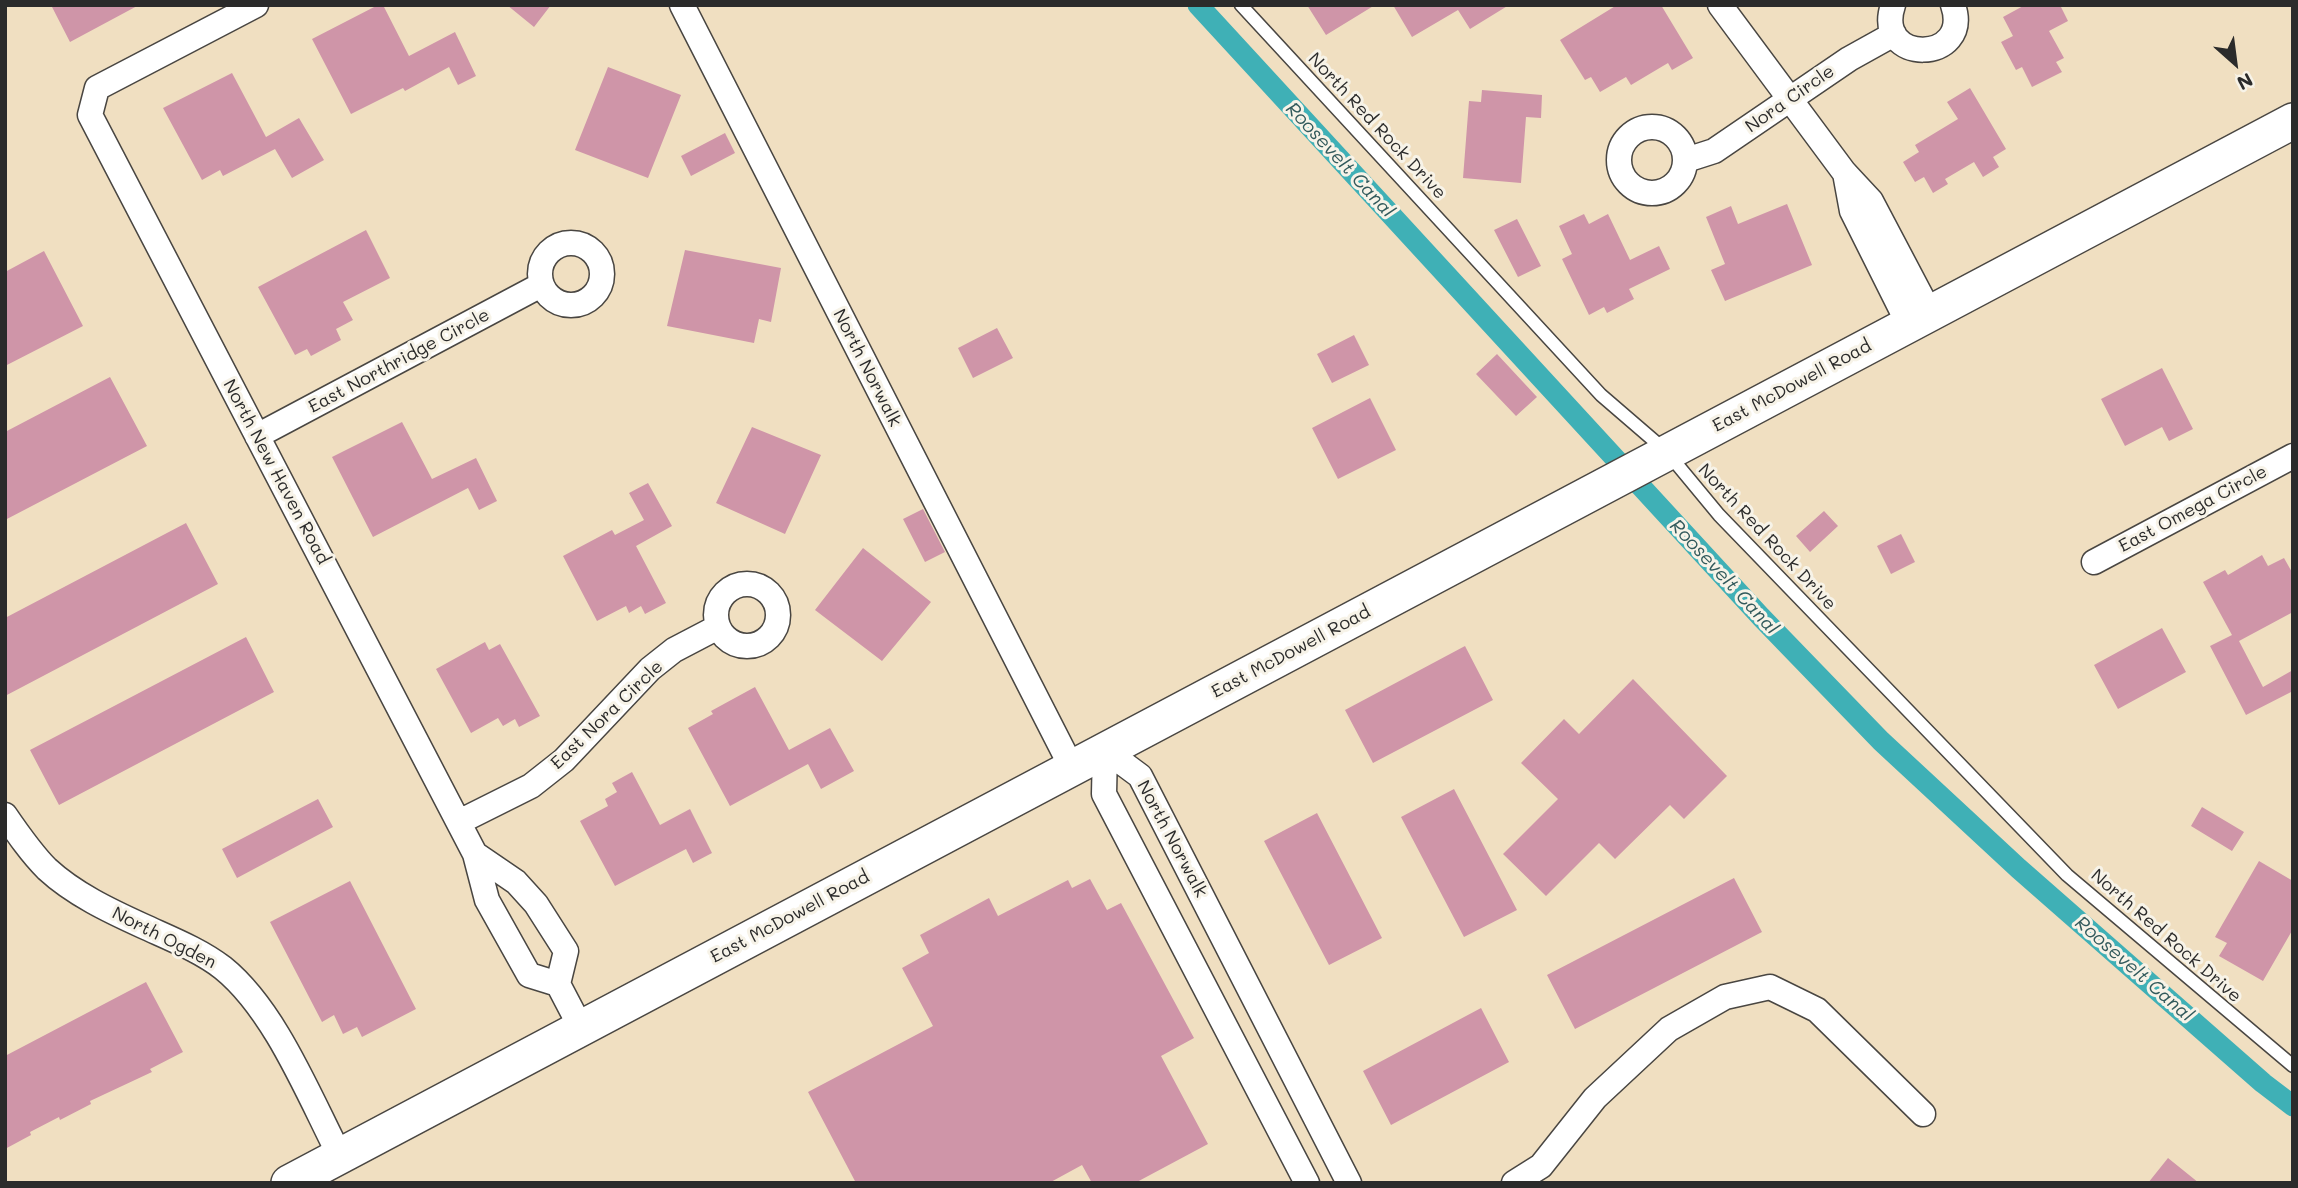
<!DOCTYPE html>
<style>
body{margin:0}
#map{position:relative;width:2298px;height:1188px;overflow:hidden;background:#f0dfc1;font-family:Mali,sans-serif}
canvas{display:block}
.frame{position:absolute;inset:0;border:7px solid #2b2b2b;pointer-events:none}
.north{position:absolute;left:2200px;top:28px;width:70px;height:70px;-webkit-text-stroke:5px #f7f3e8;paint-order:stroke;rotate:152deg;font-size:19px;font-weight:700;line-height:28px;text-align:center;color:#2b2b2b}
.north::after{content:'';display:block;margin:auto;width:24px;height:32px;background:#2b2b2b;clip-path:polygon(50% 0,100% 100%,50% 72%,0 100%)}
</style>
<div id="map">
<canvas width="2298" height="1188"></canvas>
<div class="frame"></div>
<div class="north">N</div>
</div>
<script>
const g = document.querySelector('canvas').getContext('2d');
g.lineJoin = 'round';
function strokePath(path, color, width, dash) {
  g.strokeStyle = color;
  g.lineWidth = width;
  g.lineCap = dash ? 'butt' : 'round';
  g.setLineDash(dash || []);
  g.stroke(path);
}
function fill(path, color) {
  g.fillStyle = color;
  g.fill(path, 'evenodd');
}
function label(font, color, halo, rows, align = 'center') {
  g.font = font + ' Mali,sans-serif';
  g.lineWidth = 6;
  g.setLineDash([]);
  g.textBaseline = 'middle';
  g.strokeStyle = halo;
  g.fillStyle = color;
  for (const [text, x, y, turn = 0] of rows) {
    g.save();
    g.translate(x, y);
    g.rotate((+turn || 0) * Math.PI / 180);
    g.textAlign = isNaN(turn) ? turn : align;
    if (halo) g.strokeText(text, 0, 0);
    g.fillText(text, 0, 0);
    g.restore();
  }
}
strokePath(new Path2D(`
 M 1198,5 L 1761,617 L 1881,741 L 2018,868 L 2263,1083 L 2293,1106`), '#3fb0b6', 21);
fill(new Path2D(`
 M 51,5 L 139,5 L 70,42 Z
 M 378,5 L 383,5 L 409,56 L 455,32 L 476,76 L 458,85 L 449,67 L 405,91 L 403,88 L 351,114 L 312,39 Z
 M 507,5 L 551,5 L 534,27 Z
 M 1307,5 L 1375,5 L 1326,35 Z
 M 1393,5 L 1509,5 L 1470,29 L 1458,10 L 1412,37 Z
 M 1617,5 L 1661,5 L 1693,58 L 1672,70 L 1668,63 L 1631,85 L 1626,77 L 1600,92 L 1591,77 L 1585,80 L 1560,40 Z
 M 2025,5 L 2060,5 L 2068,21 L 2049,31 L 2064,58 L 2056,62 L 2062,72 L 2032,87 L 2022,67 L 2016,70 L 2001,42 L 2013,36 L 2003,17 Z
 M 608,67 L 681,95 L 648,178 L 575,150 Z
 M 232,73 L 266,137 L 299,118 L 324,160 L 292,178 L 275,149 L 223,176 L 220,170 L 202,180 L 163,108 Z
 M 1970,88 L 2006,149 L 1993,157 L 1999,167 L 1983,177 L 1974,162 L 1945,179 L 1948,184 L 1933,193 L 1924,177 L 1915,182 L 1903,162 L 1919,152 L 1915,145 L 1958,119 L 1947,102 Z
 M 1482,90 L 1542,95 L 1541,118 L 1526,117 L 1521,183 L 1463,178 L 1469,101 L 1481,102 Z
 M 725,133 L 735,153 L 691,176 L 681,156 Z
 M 1787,204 L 1812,265 L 1725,301 L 1711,270 L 1725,264 L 1706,217 L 1731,206 L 1738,224 Z
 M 1584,214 L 1589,224 L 1608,214 L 1630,260 L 1659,246 L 1670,269 L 1629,289 L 1634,299 L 1607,313 L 1604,307 L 1589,315 L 1562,259 L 1572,254 L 1559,226 Z
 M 1517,219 L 1541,266 L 1518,277 L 1494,230 Z
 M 366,230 L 390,278 L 343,302 L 353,320 L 336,329 L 341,340 L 311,356 L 307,349 L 295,355 L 258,287 Z
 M 685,250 L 781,268 L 771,322 L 759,319 L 754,343 L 667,326 Z
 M 44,251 L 83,326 L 5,366 L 5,272 Z
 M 997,328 L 1013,358 L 973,378 L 958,348 Z
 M 1354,335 L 1369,365 L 1332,383 L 1317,354 Z
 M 1497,354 L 1537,397 L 1516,416 L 1476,374 Z
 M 2162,368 L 2193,429 L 2169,441 L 2162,427 L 2125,446 L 2101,399 Z
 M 110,377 L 147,446 L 5,520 L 5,432 Z
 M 1370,398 L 1396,450 L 1338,479 L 1312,428 Z
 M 402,422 L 432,479 L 476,458 L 497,501 L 479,510 L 468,488 L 373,537 L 332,457 Z
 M 752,427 L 821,455 L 785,534 L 716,503 Z
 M 648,483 L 672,526 L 636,546 L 666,603 L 645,614 L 641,606 L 629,613 L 626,606 L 597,621 L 563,556 L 612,530 L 615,535 L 644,520 L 629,493 Z
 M 923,509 L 945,552 L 925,562 L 903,519 Z
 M 1824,511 L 1838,526 L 1810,552 L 1796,536 Z
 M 186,523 L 218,584 L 5,696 L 5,618 Z
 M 1901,534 L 1915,562 L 1891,574 L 1877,546 Z
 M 863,548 L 931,602 L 882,661 L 815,610 Z
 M 2262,555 L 2268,566 L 2284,558 L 2293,574 L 2293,612 L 2239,641 L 2263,687 L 2293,670 L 2293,691 L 2246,715 L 2210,646 L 2232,635 L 2203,582 L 2225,570 L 2228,575 Z
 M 2162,628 L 2186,672 L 2118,709 L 2094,665 Z
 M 246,637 L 274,692 L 59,805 L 30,750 Z
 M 485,642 L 489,650 L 500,644 L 540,716 L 519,727 L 515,719 L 503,726 L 498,718 L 471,733 L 436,669 Z
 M 1465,646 L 1493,700 L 1373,763 L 1345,710 Z
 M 1633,679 L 1727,776 L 1684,819 L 1670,805 L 1615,859 L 1599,843 L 1546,896 L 1503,854 L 1558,799 L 1521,763 L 1564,719 L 1579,734 Z
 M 755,687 L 789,750 L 830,728 L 854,771 L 821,789 L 808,764 L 730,806 L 688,728 L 713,714 L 711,711 Z
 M 632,772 L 660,825 L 690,809 L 712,853 L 693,863 L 686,849 L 615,886 L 580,821 L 608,806 L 605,799 L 617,792 L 612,783 Z
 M 1454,789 L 1517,910 L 1464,937 L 1401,817 Z
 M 318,799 L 333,827 L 237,878 L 222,849 Z
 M 2202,807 L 2244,832 L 2232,851 L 2191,826 Z
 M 1317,813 L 1382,938 L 1329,965 L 1264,841 Z
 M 2259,861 L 2293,881 L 2293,929 L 2263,981 L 2219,956 L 2227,943 L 2215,937 Z
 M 1734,878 L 1762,932 L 1575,1029 L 1547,975 Z
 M 1090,879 L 1107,910 L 1121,903 L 1194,1038 L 1161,1056 L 1208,1144 L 1135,1183 L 1092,1183 L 1082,1165 L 1049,1183 L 856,1183 L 808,1092 L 933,1026 L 902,968 L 929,953 L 920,935 L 989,898 L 998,916 L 1068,880 L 1072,888 Z
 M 350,881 L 416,1009 L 362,1037 L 357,1027 L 343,1034 L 334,1015 L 322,1022 L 270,922 Z
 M 146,982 L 183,1052 L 150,1069 L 152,1072 L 90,1101 L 91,1104 L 60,1120 L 59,1117 L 30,1132 L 31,1135 L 5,1149 L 5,1056 Z
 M 1481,1008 L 1509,1062 L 1391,1125 L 1363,1071 Z
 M 2168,1158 L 2199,1183 L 2148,1183 Z`), '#cf95a8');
const service = new Path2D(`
 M 1241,5 L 1601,395 L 1666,451 L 1719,515 L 2067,875 L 2293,1066`);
const minor = new Path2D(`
 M 256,5 L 97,88 L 90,115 L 475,854
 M 682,5 L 1072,768
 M 1720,5 L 1844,172 L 1871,201 L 1930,313
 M 1893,5 C 1873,65 1973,64 1953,5
 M1619 160a33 33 0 1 1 66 0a33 33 0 1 1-66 0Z
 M 1686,160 L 1714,151 L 1849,59 L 1894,34
 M 1845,173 L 1852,211 L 1909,325
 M540 274a31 31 0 1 1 62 0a31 31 0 1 1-62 0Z
 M 257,436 L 541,285
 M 2094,562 L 2293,456
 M716 615a31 31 0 1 1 62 0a31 31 0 1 1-62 0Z
 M 1105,750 L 1140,776 L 1349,1183
 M 1105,750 L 1104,794 L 1307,1183
 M 5,815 C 18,834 31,853 47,869 C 74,894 110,911 143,926 C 169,938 200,950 223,968 C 275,1010 309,1096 340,1156
 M 459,822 L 531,786 L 564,760 L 650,669 L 674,650 L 718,627
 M 558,984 L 529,975 L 487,900 L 475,854 L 516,882 L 536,904 L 566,951 L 558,984 L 581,1028
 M 1514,1183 L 1541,1166 L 1595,1098 L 1669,1029 L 1725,997 L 1770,987 L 1817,1010 L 1923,1114`);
const secondary = new Path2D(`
 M 289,1183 L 2293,121`);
strokePath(service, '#494642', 15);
strokePath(minor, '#494642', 27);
strokePath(secondary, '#494642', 38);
strokePath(service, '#fff', 12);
strokePath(minor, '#fff', 24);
strokePath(secondary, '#fff', 35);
label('18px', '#2b2b2b', '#f7f3e8', [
 ["Nora Circle",1790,99,-35],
 ["North Red Rock Drive",1377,126,47],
 ["East Northridge Circle",399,361,-28],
 ["North Norwalk",867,368,63],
 ["East McDowell Road",1792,386,-28],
 ["North New Haven Road",276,472,62],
 ["East Omega Circle",2193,509,-28],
 ["North Red Rock Drive",1767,537,47],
 ["East McDowell Road",1291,652,-28],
 ["East Nora Circle",607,715,-44],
 ["North Norwalk",1172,839,62],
 ["East McDowell Road",790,917,-28],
 ["North Red Rock Drive",2166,936,41],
 ["North Ogden",164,938,27]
]);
label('italic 19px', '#325a5c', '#f7f3e8', [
 ["Roosevelt Canal",1340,160,47],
 ["Roosevelt Canal",1724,577,47],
 ["Roosevelt Canal",2134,969,41]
]);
</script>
